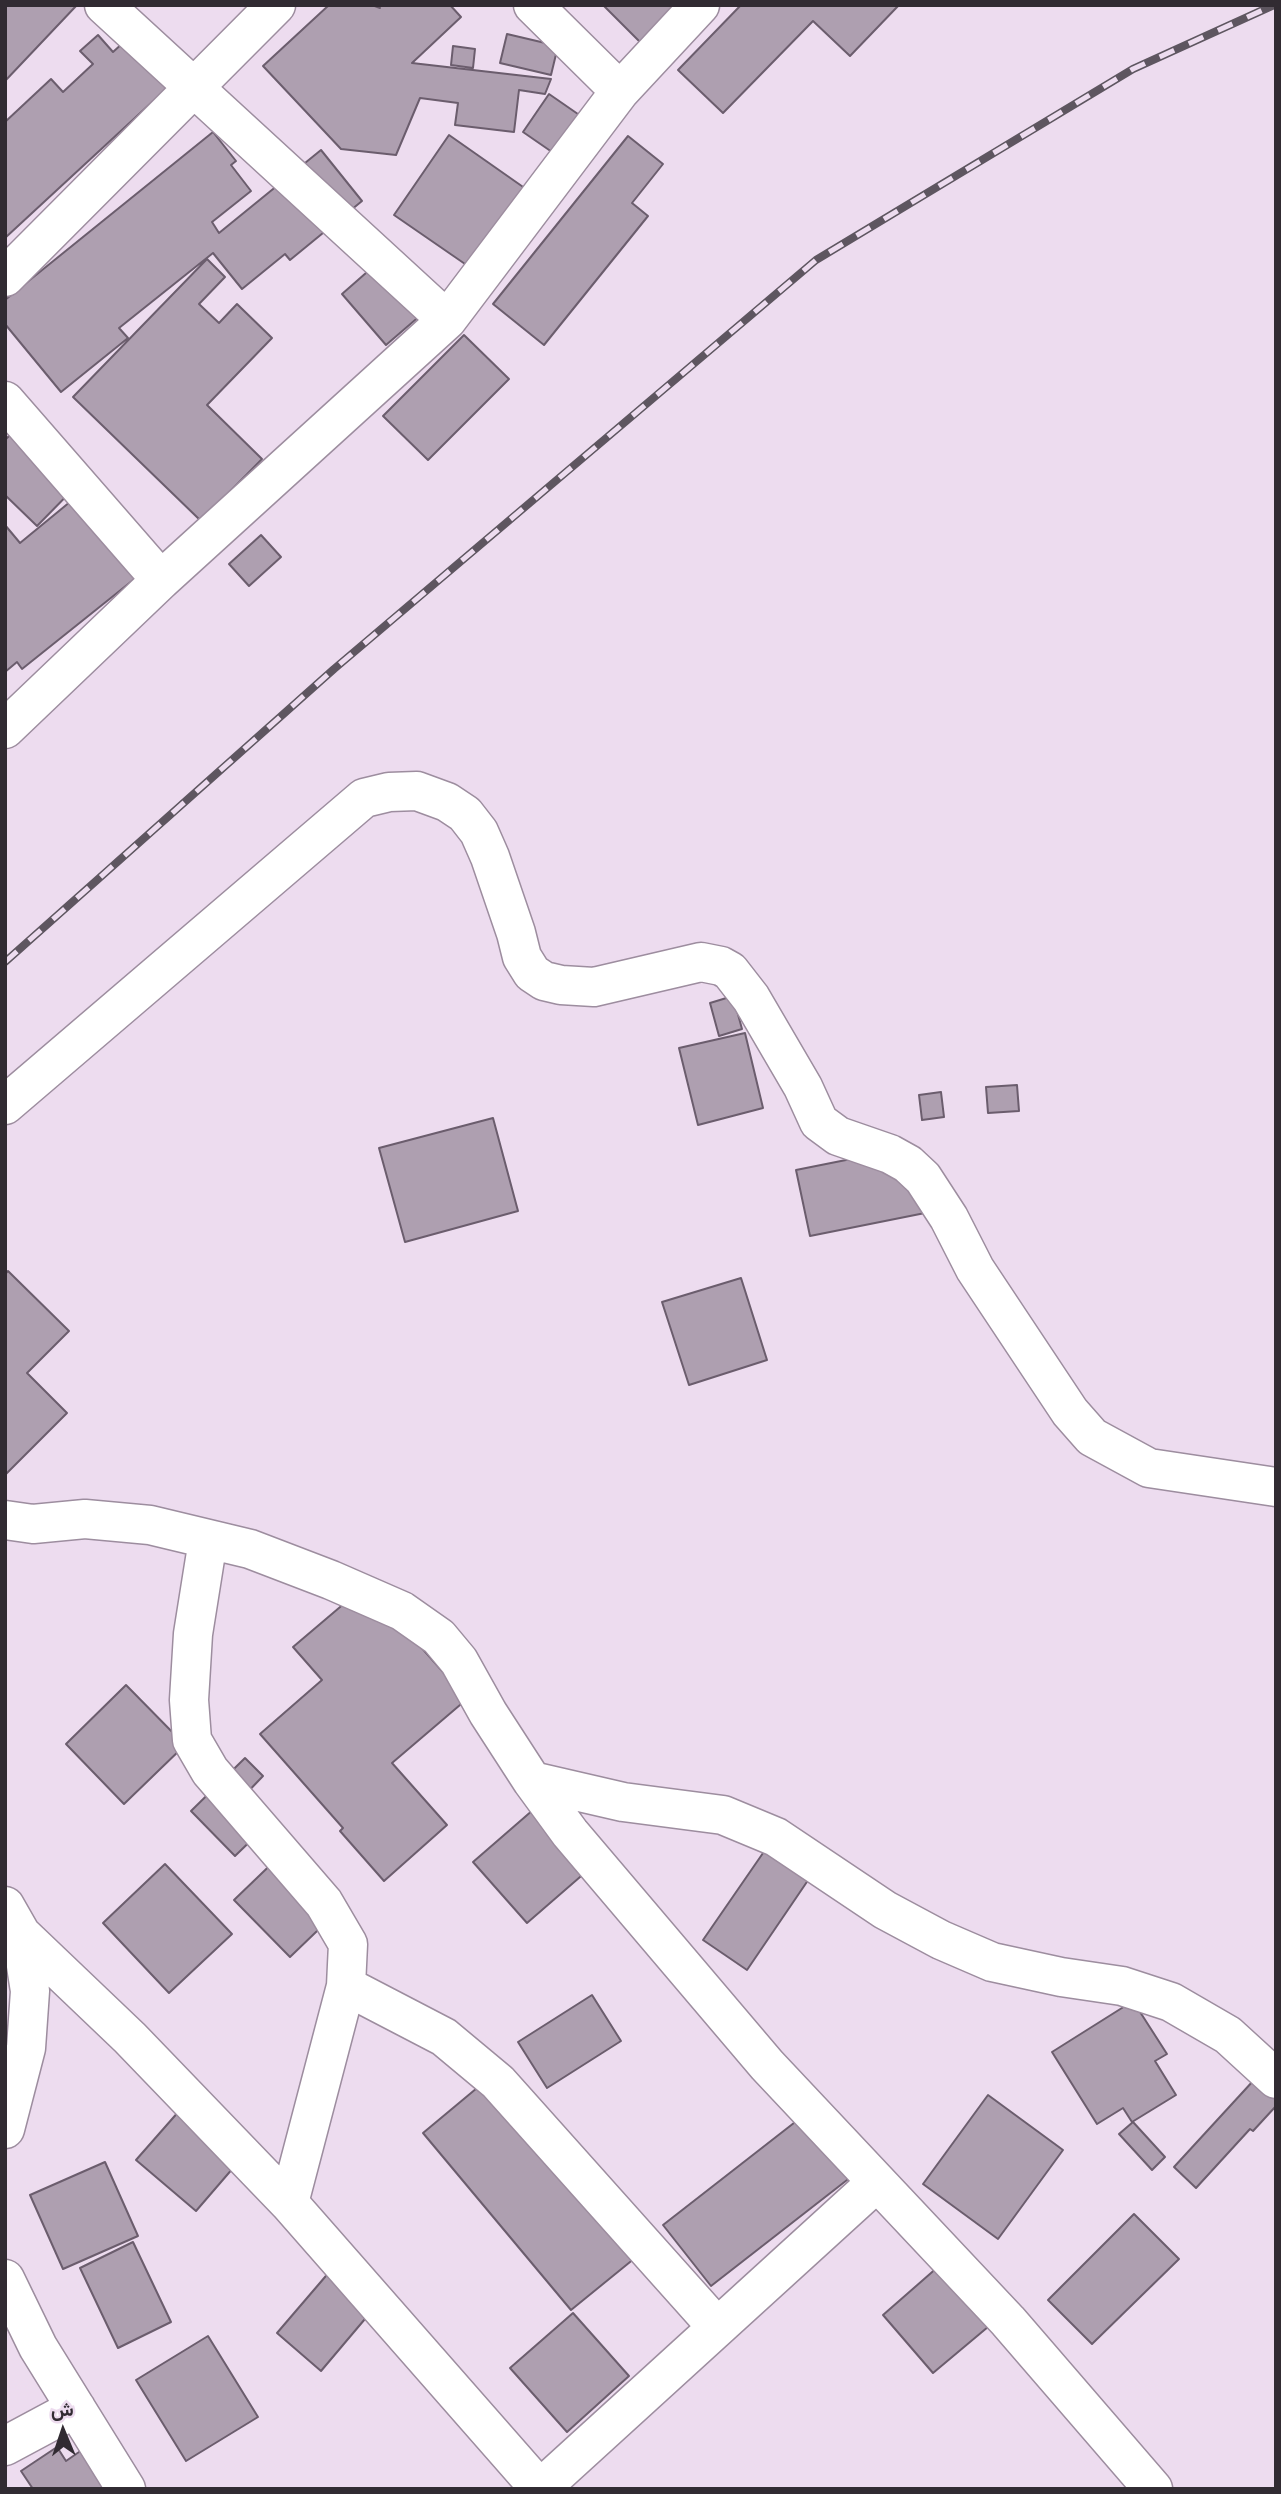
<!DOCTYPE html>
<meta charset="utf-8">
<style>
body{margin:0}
#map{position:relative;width:1281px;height:2494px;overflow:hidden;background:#eddcef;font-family:"Nunito Sans",Vazirmatn,sans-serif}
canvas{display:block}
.frame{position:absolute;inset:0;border:7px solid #312b32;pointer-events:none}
.north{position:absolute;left:28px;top:2396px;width:70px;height:70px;-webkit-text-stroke:5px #eddcef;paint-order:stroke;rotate:358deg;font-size:19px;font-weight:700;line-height:28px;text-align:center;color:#312b32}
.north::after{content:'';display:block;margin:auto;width:24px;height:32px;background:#312b32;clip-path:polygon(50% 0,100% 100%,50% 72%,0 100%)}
</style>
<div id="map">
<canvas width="1281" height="2494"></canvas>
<div class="frame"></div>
<div class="north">ش</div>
</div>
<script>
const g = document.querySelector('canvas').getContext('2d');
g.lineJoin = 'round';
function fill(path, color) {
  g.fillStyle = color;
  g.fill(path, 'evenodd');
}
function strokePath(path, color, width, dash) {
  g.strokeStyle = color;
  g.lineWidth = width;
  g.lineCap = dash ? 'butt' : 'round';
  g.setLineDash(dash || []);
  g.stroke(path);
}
const building = new Path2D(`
 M 5,5 L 77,5 L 5,81 Z
 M 329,5 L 372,5 L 380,8 L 377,5 L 450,5 L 461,17 L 412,63 L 551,79 L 545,94 L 519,90 L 514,132 L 455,125 L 458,103 L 420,98 L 396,155 L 341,149 L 263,66 Z
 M 603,5 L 696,5 L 650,52 Z
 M 741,5 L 899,5 L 850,56 L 813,21 L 723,113 L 678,70 Z
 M 146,22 L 189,68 L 5,238 L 5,122 L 51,79 L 63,92 L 93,64 L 80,51 L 98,35 L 113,52 Z
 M 507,34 L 558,46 L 551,75 L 500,63 Z
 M 453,46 L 475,49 L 473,68 L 451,65 Z
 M 549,94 L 588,121 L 481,275 L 394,215 L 449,135 L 526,189 L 552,152 L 523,132 Z
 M 213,132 L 236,161 L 231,165 L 251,191 L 212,222 L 219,233 L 321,150 L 362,201 L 290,260 L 285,254 L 242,289 L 213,253 L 119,328 L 128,338 L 61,392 L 5,324 L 5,300 Z
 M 628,136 L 663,164 L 632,203 L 648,216 L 544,345 L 493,304 Z
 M 391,251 L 436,302 L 386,345 L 342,294 Z
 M 207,259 L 225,277 L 199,304 L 219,323 L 237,304 L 272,338 L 207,405 L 262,459 L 201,521 L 73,397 Z
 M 464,335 L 509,379 L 428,460 L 383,416 Z
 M 29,416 L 88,474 L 37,526 L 5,495 L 5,440 Z
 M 93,483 L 157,561 L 22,669 L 17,662 L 5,672 L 5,525 L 20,543 Z
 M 261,535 L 281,557 L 249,586 L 229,564 Z
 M 733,996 L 742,1029 L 719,1036 L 710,1003 Z
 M 745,1033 L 763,1108 L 698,1125 L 679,1048 Z
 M 1017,1085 L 1019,1111 L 988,1113 L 986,1087 Z
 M 941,1092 L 944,1117 L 922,1120 L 919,1095 Z
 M 493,1118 L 518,1211 L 405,1242 L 379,1148 Z
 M 911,1147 L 925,1213 L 810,1236 L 796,1170 Z
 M 8,1271 L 69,1331 L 27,1373 L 67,1413 L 6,1474 L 5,1274 Z
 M 741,1278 L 767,1360 L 689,1385 L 662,1302 Z
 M 366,1585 L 467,1699 L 392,1763 L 447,1825 L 384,1881 L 340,1831 L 343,1828 L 260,1734 L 322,1680 L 293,1647 Z
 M 126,1685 L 185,1745 L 124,1804 L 66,1744 Z
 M 245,1758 L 263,1776 L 241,1799 L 267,1825 L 235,1856 L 191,1811 Z
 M 541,1803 L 595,1864 L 527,1923 L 473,1862 Z
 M 772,1840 L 815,1870 L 747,1970 L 703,1940 Z
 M 287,1849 L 343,1906 L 290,1957 L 234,1900 Z
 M 165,1864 L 232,1934 L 169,1993 L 103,1923 Z
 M 592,1995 L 621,2041 L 547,2088 L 518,2042 Z
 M 1133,2001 L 1167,2054 L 1155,2061 L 1176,2095 L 1132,2122 L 1123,2108 L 1097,2124 L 1052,2052 Z
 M 1276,2056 L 1276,2106 L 1253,2131 L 1250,2129 L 1196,2188 L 1174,2167 Z
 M 489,2078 L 646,2249 L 571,2310 L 423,2133 Z
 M 988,2095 L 1063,2150 L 998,2239 L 923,2184 Z
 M 187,2102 L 246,2153 L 196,2211 L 136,2160 Z
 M 808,2112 L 856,2173 L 711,2286 L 663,2225 Z
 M 1133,2122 L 1165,2157 L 1152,2170 L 1119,2134 Z
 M 105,2162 L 138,2236 L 63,2269 L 30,2195 Z
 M 1134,2214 L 1179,2259 L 1092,2344 L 1048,2300 Z
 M 133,2242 L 171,2322 L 118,2348 L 80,2268 Z
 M 955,2252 L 1007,2311 L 933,2373 L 883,2315 Z
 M 337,2263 L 381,2300 L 321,2371 L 277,2333 Z
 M 573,2313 L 629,2376 L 567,2432 L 510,2368 Z
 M 208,2336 L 258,2417 L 186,2461 L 136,2380 Z
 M 92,2443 L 123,2489 L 33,2489 L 21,2471 L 57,2447 L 66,2461 Z`);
fill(building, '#ae9fb0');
strokePath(building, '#6b5d6d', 2);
const minor = new Path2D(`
 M 104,5 L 447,320
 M 533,5 L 620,91
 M 5,277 L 276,5
 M 5,401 L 161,580
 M 5,729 L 161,580 L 447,320 L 620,91 L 700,5
 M 5,1105 L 364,798 L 389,792 L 417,791 L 447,802 L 465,814 L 479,832 L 490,857 L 516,933 L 522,957 L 532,973 L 544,981 L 561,985 L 594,987 L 701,962 L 721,966 L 730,971 L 751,998 L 803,1087 L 819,1122 L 838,1136 L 890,1154 L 908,1164 L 923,1178 L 949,1218 L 975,1269 L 1070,1412 L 1092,1437 L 1149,1468 L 1276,1487
 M 5,1520 L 33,1524 L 85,1519 L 150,1525 L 250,1549 L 331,1580 L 402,1611 L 439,1637 L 459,1661 L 488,1713 L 532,1781 L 570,1833 L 767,2065 L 1008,2321 L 1153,2489
 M 208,1540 L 193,1634 L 189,1700 L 192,1740 L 210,1771 L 324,1903 L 348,1944 L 346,1986 L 289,2203
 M 532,1781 L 623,1802 L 723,1815 L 776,1837 L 885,1910 L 941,1940 L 992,1962 L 1061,1977 L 1122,1986 L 1171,2002 L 1228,2035 L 1276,2079
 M 5,1906 L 21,1934 L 30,1991 L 26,2048 L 5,2129
 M 21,1934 L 130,2038 L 289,2203 L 540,2489
 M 346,1986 L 444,2037 L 498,2082 L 717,2327
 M 5,2279 L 38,2347 L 126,2489
 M 5,2446 L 76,2408
 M 540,2489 L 877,2182`);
strokePath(minor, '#9d8d9f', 41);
strokePath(minor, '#fff', 38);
const rail = new Path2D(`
 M 5,962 L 334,669 L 816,260 L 1133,69 L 1274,5`);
strokePath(rail, '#5e5660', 8);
strokePath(rail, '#eddcef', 5, [16]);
</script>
